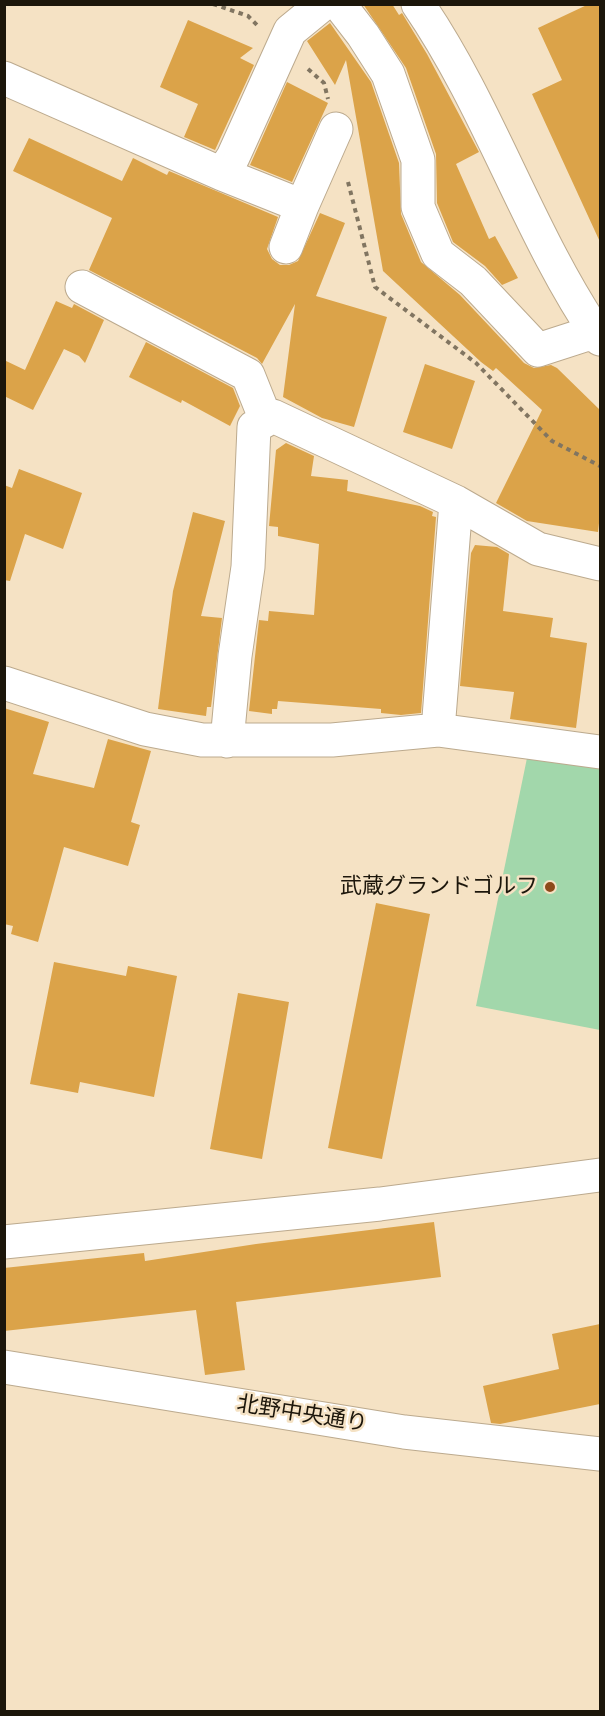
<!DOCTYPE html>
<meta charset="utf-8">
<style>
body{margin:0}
#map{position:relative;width:605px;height:1716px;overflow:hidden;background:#f5e2c4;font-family:"Sofia Sans Condensed",sans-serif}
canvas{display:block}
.frame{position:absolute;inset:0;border:6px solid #1c160b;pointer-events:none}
</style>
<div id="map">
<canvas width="605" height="1716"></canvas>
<div class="frame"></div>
</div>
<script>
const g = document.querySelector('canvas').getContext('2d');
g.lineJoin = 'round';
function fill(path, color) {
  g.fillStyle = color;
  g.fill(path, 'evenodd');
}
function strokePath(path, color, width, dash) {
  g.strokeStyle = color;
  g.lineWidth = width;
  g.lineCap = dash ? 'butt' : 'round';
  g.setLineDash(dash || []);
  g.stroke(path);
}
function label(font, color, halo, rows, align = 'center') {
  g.font = font + ' "Sofia Sans Condensed","Noto Sans JP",sans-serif';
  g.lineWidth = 5;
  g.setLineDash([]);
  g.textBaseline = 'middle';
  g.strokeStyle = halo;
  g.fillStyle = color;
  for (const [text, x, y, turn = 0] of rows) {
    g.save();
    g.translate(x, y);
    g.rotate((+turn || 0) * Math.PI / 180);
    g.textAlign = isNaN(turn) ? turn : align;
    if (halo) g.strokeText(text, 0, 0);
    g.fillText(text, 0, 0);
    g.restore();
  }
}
fill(new Path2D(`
 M 527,758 L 600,768 L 600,1030 L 476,1006 Z`), '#a2d7ab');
fill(new Path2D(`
 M 363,4 L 392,4 L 399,15 L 402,13 L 427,54 L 479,152 L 456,164 L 489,239 L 495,236 L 518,278 L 502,285 L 485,266 L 453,242 L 437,203 L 436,154 L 406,68 Z
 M 589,4 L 600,4 L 600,242 L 532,94 L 562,80 L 538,28 Z
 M 188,20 L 253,48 L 240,58 L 254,65 L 215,150 L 184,137 L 198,104 L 160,87 Z
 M 330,23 L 371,82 L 399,163 L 401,214 L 421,262 L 460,295 L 524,363 L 534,368 L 551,365 L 557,368 L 600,410 L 600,514 L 598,532 L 527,521 L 496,503 L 542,410 L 496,368 L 493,371 L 481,362 L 383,271 L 346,60 L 335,85 L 307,41 Z
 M 287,82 L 328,103 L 292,182 L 250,165 Z
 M 29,138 L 122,181 L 133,158 L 167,175 L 169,171 L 278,217 L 267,249 L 272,259 L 280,265 L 289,265 L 298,261 L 320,213 L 345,223 L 316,296 L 387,317 L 354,427 L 322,418 L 283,397 L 295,304 L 262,364 L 257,358 L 89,270 L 112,218 L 13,171 Z
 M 56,301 L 72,308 L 74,304 L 104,320 L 85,363 L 79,356 L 64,349 L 33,410 L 4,396 L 4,360 L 25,370 Z
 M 146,342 L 233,388 L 240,406 L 230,426 L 182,400 L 181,403 L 129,377 Z
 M 425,364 L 475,381 L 452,449 L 403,432 Z
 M 286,443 L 314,456 L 311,476 L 348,480 L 347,491 L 420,506 L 433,512 L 432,516 L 436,517 L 421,713 L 401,715 L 381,713 L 381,709 L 278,701 L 277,709 L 272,709 L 272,714 L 249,711 L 259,620 L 268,621 L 269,611 L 314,615 L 319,544 L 278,536 L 278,527 L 269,526 L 276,450 Z
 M 19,469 L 82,493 L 63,549 L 25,534 L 10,581 L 4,580 L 4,485 L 12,488 Z
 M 193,512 L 225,521 L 201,616 L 222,618 L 211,707 L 207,707 L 206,716 L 158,709 L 173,591 Z
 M 475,545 L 497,547 L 509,554 L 503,611 L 553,618 L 550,637 L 587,643 L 576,728 L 510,719 L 514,692 L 460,686 L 471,553 Z
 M 4,708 L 49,722 L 33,774 L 94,788 L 108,739 L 151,751 L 131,822 L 140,825 L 128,866 L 64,847 L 38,942 L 11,934 L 13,926 L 4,924 Z
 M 376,903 L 430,914 L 382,1159 L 328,1148 Z
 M 54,962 L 126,976 L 128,966 L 177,976 L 154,1097 L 80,1082 L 78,1093 L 30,1084 Z
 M 238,993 L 289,1002 L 262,1159 L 210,1149 Z
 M 434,1222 L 441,1277 L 236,1302 L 245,1370 L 205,1375 L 196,1310 L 4,1331 L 4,1268 L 144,1253 L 145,1261 L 256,1244 Z
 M 600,1324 L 600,1404 L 500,1424 L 491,1423 L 483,1386 L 559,1369 L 552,1334 Z`), '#dba349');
const minor = new Path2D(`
 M 339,4 L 363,35 L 388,74 L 418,160 L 418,207 L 438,254 L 473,281 L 538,350 L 600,330
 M 418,4 C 490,109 528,234 600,339
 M 4,78 L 222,174 L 233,157 L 290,31 L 323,4
 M 222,174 L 302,206 L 286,247
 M 302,206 L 336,129
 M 82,287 L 248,375 L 266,420
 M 4,683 L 145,729 L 202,740 L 332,740 L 438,730 L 600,752
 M 438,730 L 456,502
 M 227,741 L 235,656 L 248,567 L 254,427 L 273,416 L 456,502 L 538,549 L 600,564
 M 4,1242 L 380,1204 L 600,1175
 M 4,1367 L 404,1432 L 600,1454`);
strokePath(minor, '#bcaa8e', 35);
strokePath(new Path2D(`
 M 213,4 L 248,16 L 257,25
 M 308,69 L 324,83 L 328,99
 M 348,182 L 375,287 L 476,363 L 552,441 L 600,466`), '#817561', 4, [4.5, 4.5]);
strokePath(minor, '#fff', 33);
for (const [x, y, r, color] of [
 [550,887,6,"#8d4a1a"]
]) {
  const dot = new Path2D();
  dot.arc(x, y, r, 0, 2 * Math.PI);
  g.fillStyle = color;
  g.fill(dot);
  strokePath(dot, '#f5e2c4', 2);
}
label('22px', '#1c160b', '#f5e2c4', [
 ["武蔵グランドゴルフ",538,887]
], 'right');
label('22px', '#1c160b', '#f5e2c4', [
 ["北野中央通り",302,1415,9]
]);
</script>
